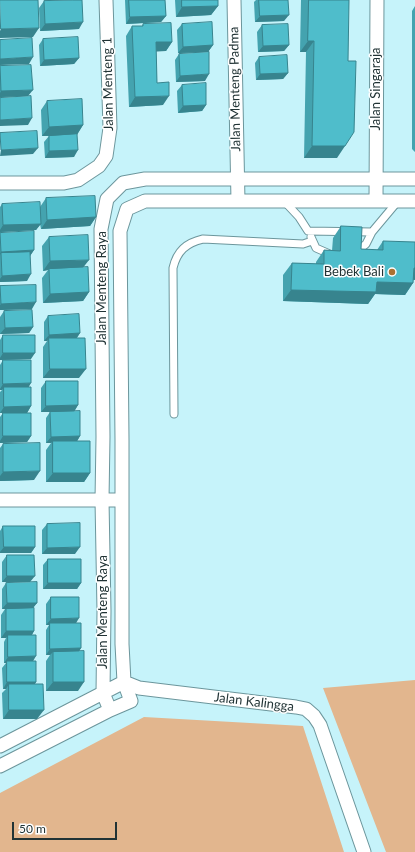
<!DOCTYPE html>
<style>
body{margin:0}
#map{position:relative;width:415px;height:852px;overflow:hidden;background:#c6f3fa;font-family:Lato,sans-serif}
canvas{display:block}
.scale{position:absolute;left:12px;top:822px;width:105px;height:18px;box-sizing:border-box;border:2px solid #213335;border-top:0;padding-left:5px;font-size:12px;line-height:14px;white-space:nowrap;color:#213335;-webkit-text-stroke:3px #fff;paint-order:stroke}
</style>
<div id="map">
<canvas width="415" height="852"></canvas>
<div class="scale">50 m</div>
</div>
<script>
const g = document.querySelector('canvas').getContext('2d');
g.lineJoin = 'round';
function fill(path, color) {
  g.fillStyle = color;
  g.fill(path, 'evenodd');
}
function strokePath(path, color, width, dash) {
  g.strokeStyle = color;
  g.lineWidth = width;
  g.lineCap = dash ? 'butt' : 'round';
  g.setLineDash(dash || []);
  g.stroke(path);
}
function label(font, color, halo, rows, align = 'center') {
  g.font = font + ' Lato,sans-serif';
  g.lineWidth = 3;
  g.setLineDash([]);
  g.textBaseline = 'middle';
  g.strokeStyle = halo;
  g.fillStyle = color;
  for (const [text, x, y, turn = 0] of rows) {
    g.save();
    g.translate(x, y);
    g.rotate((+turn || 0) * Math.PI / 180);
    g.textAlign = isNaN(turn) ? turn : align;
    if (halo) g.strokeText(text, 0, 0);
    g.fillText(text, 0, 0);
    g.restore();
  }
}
fill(new Path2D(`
 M 415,680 L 415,852 L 386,852 L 323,688 Z
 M 144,717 L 303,726 L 344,852 L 0,852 L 0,793 Z`), '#e2b68e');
const service = new Path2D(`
 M 284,201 L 299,217 L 308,231 L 372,232 L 398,201
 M 311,237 L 316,248 L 332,255
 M 355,253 L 366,244 L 372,232
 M 174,414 L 173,268 C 177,251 186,243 203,239 L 303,244 L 312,241`);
const minor = new Path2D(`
 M 234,0 L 238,201
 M 0,183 L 64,183 L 78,180 L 99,166 L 106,156 L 110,128 L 106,0
 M 376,201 L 377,0
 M 0,500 L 122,500
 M 131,701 L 124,682 L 122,644 L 122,440 L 120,231 L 127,209 L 145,201 L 415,201
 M 110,710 L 103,693 L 104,611 L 102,500 L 103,437 L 101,229 L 107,199 L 123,183 L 145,179 L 415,179
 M 0,746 L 124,682 L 139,688 L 296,707 L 306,709 L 314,716 L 320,725 L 364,852
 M 0,766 L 110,710 L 131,701`);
strokePath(service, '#6c969c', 9);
strokePath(minor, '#6c969c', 15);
strokePath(service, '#fff', 7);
strokePath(minor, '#fff', 13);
fill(new Path2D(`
 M 125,0 L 165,0 L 166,16 L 161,22 L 126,24 Z
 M 175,0 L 218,0 L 218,6 L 211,15 L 176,17 Z
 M 256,0 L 288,0 L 284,21 L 255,22 L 254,2 Z
 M 301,0 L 349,0 L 337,158 L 304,158 L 306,52 L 300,52 Z
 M 44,1 L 79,29 L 40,31 L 39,8 Z
 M 415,6 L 415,152 L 412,149 L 412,11 Z
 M 143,24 L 172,42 L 166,51 L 156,51 L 157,83 L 163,105 L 129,107 L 126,36 L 132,26 L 142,26 Z
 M 182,24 L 213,45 L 208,52 L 178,53 L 177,30 Z
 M 262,25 L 289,45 L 284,51 L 258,52 L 257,32 Z
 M 43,39 L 79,58 L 74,64 L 40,66 L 39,45 Z
 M 179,54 L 205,81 L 176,82 L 175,60 Z
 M 259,57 L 288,73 L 283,79 L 256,80 L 255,63 Z
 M 0,66 L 28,96 L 0,97 Z
 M 182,85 L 206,105 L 202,111 L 178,113 L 177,91 Z
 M 47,101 L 83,125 L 77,134 L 74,157 L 45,158 L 44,142 L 49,136 L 42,136 L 41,110 Z
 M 46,198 L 96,217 L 90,226 L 41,229 L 40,224 L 36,230 L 0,232 L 0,207 L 2,204 L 40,207 Z
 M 341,226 L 361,249 L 377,250 L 383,241 L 413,280 L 413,283 L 405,295 L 375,294 L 368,304 L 283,301 L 283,275 L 292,263 L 316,264 L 316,262 L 324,250 L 332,251 L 333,238 Z
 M 0,233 L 34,250 L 30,256 L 27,281 L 0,282 Z
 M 49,237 L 83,267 L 89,292 L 83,301 L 43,303 L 42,278 L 48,270 L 43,271 L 42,246 Z
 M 0,286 L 32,309 L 0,310 Z
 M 4,311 L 33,327 L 29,333 L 0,334 L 0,317 Z
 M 48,316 L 80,333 L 77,338 L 79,378 L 43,378 L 43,347 L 47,341 L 44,341 L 44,322 Z
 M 3,335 L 31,359 L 0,360 L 0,340 Z
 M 3,360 L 29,387 L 31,406 L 27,413 L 31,436 L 27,442 L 0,443 L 0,417 L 3,413 L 0,413 L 0,392 L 2,390 L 0,390 L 0,365 Z
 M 46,381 L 78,405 L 74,411 L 80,436 L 77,441 L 90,473 L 84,482 L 46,482 L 46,450 L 51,443 L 46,443 L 46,418 L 50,412 L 41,412 L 41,388 Z
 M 3,444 L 34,480 L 0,481 L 0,448 Z
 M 47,524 L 75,554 L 42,554 L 42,530 Z
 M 3,526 L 35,547 L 31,553 L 0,553 L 0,531 Z
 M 7,555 L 30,582 L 2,582 L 2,562 Z
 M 48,559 L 81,583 L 77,589 L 43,589 L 43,565 Z
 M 6,583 L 37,603 L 33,608 L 34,631 L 32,635 L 33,661 L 36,682 L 35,684 L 37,719 L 3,719 L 2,693 L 6,689 L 3,689 L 2,668 L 6,663 L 4,663 L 4,642 L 6,638 L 1,638 L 1,615 L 5,609 L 2,609 L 2,589 Z
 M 51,597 L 76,623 L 81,648 L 79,651 L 78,691 L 46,691 L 46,661 L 50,655 L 46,655 L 46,630 L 49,625 L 46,625 L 46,604 Z`), '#44a3af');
fill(new Path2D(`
 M 218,6 L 211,15 L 176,17 L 182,7 Z
 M 289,15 L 284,21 L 255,22 L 260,16 Z
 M 166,16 L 161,22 L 126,24 L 130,17 Z
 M 83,22 L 79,29 L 40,31 L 45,24 Z
 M 39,28 L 33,37 L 0,38 L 0,31 L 1,29 Z
 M 308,41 L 314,41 L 306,52 L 300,52 Z
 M 156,42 L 172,42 L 166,51 L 149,52 Z
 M 213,45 L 208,52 L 178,53 L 183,47 Z
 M 289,45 L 284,51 L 258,52 L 263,46 Z
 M 33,57 L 29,64 L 0,65 L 0,59 Z
 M 79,58 L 74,64 L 40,66 L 44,60 Z
 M 288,73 L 283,79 L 256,80 L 260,74 Z
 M 209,74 L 205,81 L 176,82 L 180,76 Z
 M 33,90 L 28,96 L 0,97 L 0,93 L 1,91 Z
 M 169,96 L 163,105 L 129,107 L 135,97 Z
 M 206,105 L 202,111 L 178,113 L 183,106 Z
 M 32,118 L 28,125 L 0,126 L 0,120 Z
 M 83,125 L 77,135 L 42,136 L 49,127 Z
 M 312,146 L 345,146 L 337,158 L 304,158 Z
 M 38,148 L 33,154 L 0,156 L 1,150 Z
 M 78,150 L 74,157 L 45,158 L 49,151 Z
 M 96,217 L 90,226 L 41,229 L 47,220 Z
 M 41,224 L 36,230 L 0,232 L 0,230 L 3,225 Z
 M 34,250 L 30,256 L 1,253 L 0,255 L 0,253 L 1,252 Z
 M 89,260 L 82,269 L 49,269 L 48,270 L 43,271 L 50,261 Z
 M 414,268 L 415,268 L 415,280 L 405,279 Z
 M 31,274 L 27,281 L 0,282 L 0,279 L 2,276 Z
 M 377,282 L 413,283 L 405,295 L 375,294 L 368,304 L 283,301 L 291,290 Z
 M 89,292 L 83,301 L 43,303 L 50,294 Z
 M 36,302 L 32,309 L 0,310 L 0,305 L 1,304 Z
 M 33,327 L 29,333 L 0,334 L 5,328 Z
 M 80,333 L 75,340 L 49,338 L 47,341 L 44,341 L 49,335 Z
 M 3,353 L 35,353 L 31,359 L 0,360 L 0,358 Z
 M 50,369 L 86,369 L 79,378 L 43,378 Z
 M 31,383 L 27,390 L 4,387 L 2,390 L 0,390 L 0,389 L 3,384 Z
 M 78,405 L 74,412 L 41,412 L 46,406 Z
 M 31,406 L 27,413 L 0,413 L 4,407 Z
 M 3,436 L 31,436 L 27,442 L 0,443 L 0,441 Z
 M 80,436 L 76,443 L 53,441 L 51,443 L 46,443 L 51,437 Z
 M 40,471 L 34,480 L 0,481 L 0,476 L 3,472 Z
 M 53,473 L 90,473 L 84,482 L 46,482 Z
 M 4,547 L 35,547 L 31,553 L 0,553 L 0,552 Z
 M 80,547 L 75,554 L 42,554 L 47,548 Z
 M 7,576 L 35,576 L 30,582 L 2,582 Z
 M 48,583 L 81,583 L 77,589 L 43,589 Z
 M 7,603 L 37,603 L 32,609 L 2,609 Z
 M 79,618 L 75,625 L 50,623 L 49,625 L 46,625 L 51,619 Z
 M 6,631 L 34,631 L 30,638 L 8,635 L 6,638 L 1,638 Z
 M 81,648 L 77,655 L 53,652 L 50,655 L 46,655 L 50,649 Z
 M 36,656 L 32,663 L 7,661 L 6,663 L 4,663 L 8,657 Z
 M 7,682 L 36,682 L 32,688 L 9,684 L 6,689 L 3,689 Z
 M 53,682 L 84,682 L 78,691 L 46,691 Z
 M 9,710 L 44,710 L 37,719 L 3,719 Z`), '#37848e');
const building = new Path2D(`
 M 0,0 L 38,0 L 39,28 L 1,29 Z
 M 73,0 L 82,0 L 83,22 L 45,24 L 44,1 Z
 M 129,0 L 165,0 L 166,16 L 130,17 Z
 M 182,0 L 218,0 L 218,6 L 182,7 Z
 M 259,0 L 288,0 L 289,15 L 260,16 Z
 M 309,0 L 349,0 L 348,61 L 356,61 L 354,132 L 345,146 L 312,146 L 314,41 L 308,41 Z
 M 212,22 L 213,45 L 183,47 L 182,24 Z
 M 171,23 L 172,42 L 156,42 L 157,83 L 169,82 L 169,96 L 135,97 L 132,26 L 143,26 L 143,24 Z
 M 288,24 L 289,45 L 263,46 L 262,25 Z
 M 78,37 L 79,58 L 44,60 L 43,39 Z
 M 32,38 L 33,57 L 0,59 L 0,40 Z
 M 209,52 L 209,74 L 180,76 L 179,54 Z
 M 287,55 L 288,73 L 260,74 L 259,57 Z
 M 31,65 L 33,90 L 1,91 L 0,66 Z
 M 206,83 L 206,105 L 183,106 L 182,85 Z
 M 31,96 L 32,118 L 0,120 L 0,98 Z
 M 82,99 L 83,125 L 49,127 L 47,101 Z
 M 37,131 L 38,148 L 1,150 L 0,133 Z
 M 77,134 L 78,150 L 49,151 L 49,136 Z
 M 95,196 L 96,217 L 47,220 L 46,198 Z
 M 40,202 L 41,224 L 3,225 L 2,204 Z
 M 341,226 L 362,227 L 361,249 L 383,250 L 383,241 L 415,242 L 415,268 L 414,268 L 413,283 L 377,282 L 376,292 L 291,290 L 292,263 L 324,264 L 324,250 L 340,251 Z
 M 34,231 L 34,250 L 1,252 L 0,233 Z
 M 88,235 L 89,260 L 50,261 L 49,237 Z
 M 30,252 L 31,274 L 2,276 L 1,253 Z
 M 88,267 L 89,292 L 50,294 L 49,269 Z
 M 36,285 L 36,302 L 1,304 L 0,286 Z
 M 32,310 L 33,327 L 5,328 L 4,311 Z
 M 79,314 L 80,333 L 49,335 L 48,316 Z
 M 3,335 L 35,335 L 35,353 L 3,353 Z
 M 49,338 L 85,338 L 86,369 L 50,369 Z
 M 3,360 L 31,360 L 31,383 L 3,384 Z
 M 46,381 L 78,381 L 78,405 L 46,406 Z
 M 4,387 L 31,387 L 31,406 L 4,407 Z
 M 80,411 L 80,436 L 51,437 L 50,412 Z
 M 3,413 L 31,413 L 31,436 L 3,436 Z
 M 53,441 L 90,441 L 90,473 L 53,473 Z
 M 40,443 L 40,471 L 3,472 L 3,444 Z
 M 80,523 L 80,547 L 47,548 L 47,524 Z
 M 3,526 L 35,526 L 35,547 L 4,547 Z
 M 7,555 L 34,555 L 35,576 L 7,576 Z
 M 48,559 L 81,559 L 81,583 L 48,583 Z
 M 37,582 L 37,603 L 7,603 L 6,583 Z
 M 51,597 L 79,597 L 79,618 L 51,619 Z
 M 34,608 L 34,631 L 6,631 L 6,609 Z
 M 50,623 L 81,623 L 81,648 L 50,649 Z
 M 8,635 L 36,635 L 36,656 L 8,657 Z
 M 84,651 L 84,682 L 53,682 L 53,652 Z
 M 7,661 L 36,661 L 36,682 L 7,682 Z
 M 9,684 L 43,684 L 44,710 L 9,710 Z`);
fill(building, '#4fbdcb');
strokePath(building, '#37848e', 1);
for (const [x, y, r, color] of [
 [392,272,4,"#ac7132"]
]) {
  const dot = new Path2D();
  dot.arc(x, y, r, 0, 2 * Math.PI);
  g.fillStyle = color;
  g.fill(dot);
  strokePath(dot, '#fff', 1.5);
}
label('13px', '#213335', '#fff', [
 ["Jalan Menteng 1",108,84,-91],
 ["Jalan Menteng Padma",235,89,-91],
 ["Jalan Singaraja",376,89,-90],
 ["Jalan Menteng Raya",102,288,-90],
 ["Jalan Menteng Raya",103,612,-90],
 ["Jalan Kalingga",254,702,7]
]);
label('13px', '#213335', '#fff', [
 ["Bebek Bali",384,272]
], 'right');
</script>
